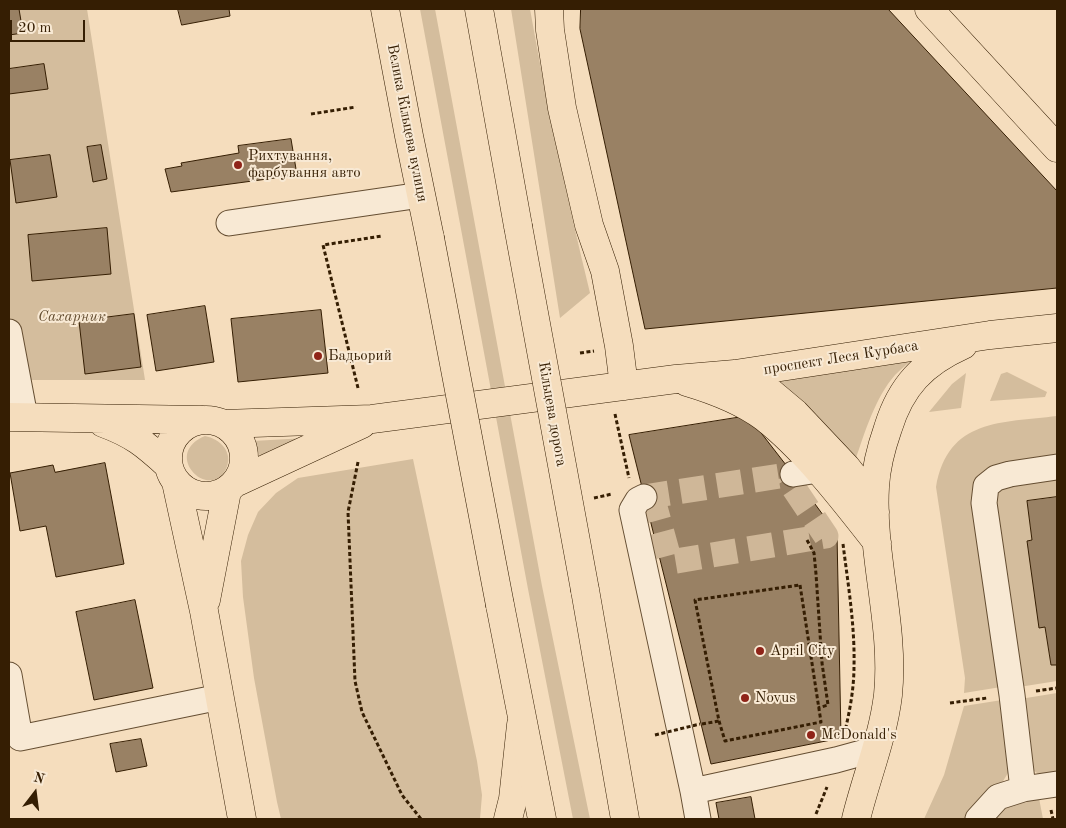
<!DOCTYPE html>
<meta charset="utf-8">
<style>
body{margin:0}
#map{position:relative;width:1066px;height:828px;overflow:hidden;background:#f5ddbd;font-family:"Old Standard TT",serif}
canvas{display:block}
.frame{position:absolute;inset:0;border:10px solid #351e03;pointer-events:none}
.north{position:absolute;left:10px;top:768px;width:50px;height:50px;-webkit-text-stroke:4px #f8e9d4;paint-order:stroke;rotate:15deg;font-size:14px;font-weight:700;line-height:20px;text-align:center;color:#351e03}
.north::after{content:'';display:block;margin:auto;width:18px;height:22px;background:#351e03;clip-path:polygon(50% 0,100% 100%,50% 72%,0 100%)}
.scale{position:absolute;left:10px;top:20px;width:75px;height:22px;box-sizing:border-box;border:2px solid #351e03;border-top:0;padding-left:6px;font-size:15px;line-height:18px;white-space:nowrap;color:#351e03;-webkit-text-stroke:4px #f8e9d4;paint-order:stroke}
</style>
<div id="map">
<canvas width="1066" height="828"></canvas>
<div class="frame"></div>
<div class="north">N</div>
<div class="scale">20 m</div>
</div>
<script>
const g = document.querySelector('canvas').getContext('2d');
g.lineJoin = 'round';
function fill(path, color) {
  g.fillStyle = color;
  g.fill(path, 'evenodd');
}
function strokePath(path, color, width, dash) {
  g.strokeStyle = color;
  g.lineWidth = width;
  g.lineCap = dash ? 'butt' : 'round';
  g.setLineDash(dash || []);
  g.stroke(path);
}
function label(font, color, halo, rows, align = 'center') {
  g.font = font + ' "Old Standard TT",serif';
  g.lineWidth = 4;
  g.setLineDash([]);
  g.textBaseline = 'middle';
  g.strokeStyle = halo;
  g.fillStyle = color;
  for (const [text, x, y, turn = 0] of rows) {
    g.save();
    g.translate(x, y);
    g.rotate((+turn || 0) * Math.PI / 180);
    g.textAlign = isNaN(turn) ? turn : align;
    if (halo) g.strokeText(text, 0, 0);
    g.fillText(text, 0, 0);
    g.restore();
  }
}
fill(new Path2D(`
 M 9,9 L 87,9 L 145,380 L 9,380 Z
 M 420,9 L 435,9 L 542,586 L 590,819 L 573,819 L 528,589 Z
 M 511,9 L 530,9 C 547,105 567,199 590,293 L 560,318 Z
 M 913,359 C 907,364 901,369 895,375 C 875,398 865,432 855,461 L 767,379 Z
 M 1007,372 L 1047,392 L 1045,397 L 990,401 L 1001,374 Z
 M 966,373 L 961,408 L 929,412 L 952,384 Z
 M 1057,416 L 1057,455 L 997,464 L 988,469 L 1001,687 L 964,693 L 965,678 L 936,487 C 948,418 1002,423 1057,416 Z
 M 205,436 C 220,439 234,452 226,469 C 209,502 161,454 205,436 Z
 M 306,438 L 263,462 L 253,441 Z
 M 413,459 L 477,761 L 482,795 L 480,819 L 281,819 L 277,802 L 254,678 L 243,597 L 241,561 L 248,535 L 258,512 L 276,493 L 298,478 Z
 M 1057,477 L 1057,497 L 1027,501 L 1032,540 L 1027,541 L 1045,627 L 1051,665 L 1057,665 L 1057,681 L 1019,687 L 994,497 L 998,490 L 1004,485 Z
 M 1057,693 L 1057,778 C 1046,780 1037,775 1030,766 L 1020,699 Z
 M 1002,700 L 1011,761 L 1008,773 L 1000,786 L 966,819 L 924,819 L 944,775 L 964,706 Z
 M 1039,798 L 1043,819 L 990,819 L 1002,807 Z`), '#d4bd9d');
const building = new Path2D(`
 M 9,9 L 19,9 L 23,33 L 9,35 Z
 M 178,9 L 229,9 L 230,16 L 182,25 Z
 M 581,9 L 888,9 L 1057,191 L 1057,288 L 645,329 L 580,29 Z
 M 44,64 L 48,89 L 9,94 L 9,69 Z
 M 291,139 L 297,175 L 171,192 L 165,169 L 182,166 L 181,163 L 239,153 L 238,146 Z
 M 101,145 L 107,179 L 93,182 L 87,147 Z
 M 50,155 L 57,197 L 16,203 L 10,160 Z
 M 107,228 L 111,274 L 32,281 L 28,235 Z
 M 205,306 L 214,362 L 156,371 L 147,315 Z
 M 321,310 L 328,373 L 238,382 L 231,319 Z
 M 134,314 L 141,367 L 85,374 L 79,321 Z
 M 748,416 L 793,474 L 837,534 L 841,738 L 711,764 L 629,435 Z
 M 105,463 L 124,564 L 56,577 L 46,526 L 20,531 L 10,473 L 53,465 L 55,472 Z
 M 1057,497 L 1057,665 L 1051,665 L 1045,627 L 1039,628 L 1027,541 L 1032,540 L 1027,501 Z
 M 135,600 L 153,688 L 94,700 L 76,612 Z
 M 141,739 L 147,766 L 116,772 L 110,744 Z
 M 751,797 L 755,819 L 719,819 L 716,803 Z`);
fill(building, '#998164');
strokePath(building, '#351e03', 1);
strokePath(new Path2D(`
 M 652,496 L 670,562 L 826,536 L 785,475
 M 644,497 L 793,474`), '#cfb798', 25, [25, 12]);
const minor = new Path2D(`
 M 229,223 L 421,195
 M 9,332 L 25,417
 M 793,474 L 818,470
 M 644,497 L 638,500 L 632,510 L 693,791 L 836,760 L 876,749
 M 9,675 L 20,738 L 220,697
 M 1023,789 L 1057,784
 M 693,791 L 698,819
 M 978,819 L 998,797 L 1023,789 L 1012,695 L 984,503 L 986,486 L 996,478 L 1010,474 L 1057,467`);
const major = new Path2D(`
 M 549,9 L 550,30 L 562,108 L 589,225 L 605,271 L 619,346 L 624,386
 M 929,9 L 1057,148
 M 735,374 L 770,392 L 795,413 L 846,467 L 864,490 L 875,512
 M 687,382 C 714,390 741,400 764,417 C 806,450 844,500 877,542
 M 9,417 L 202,420
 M168 458a38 38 0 1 1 76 0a38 38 0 1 1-76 0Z
 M 103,423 C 133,434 145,444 168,465
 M 223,424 L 372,419 L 676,379 L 735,374 L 990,335 L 1057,328
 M 176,482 L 204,611 L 242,819
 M 237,482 L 362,424
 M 206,600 L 227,491
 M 508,819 L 513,799 L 521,725
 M 856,819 C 866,778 883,737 888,695 C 895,625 871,557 875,487 C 876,467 881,448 888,428 C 901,386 923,363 963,345`);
const highway = new Path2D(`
 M 385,9 L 409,136 L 430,238
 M 479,9 L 518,226
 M 585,590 L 625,819
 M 500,605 L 542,819`);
strokePath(minor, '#654e32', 27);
strokePath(major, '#351e03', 29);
strokePath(highway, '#351e03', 29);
strokePath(new Path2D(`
 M 311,114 L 356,107
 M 580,353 L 594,351
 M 358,388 L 323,245 L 382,236
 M 615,414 L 629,478
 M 358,462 L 348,512 L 355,681 L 362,712 L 402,795 L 421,819
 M 594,498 L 612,494
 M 807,540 L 814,553 L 816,574 L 822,663 L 828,705 L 818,708
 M 843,544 C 848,584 855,626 854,666 C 854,688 850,710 845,731
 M 800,585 L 821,722 L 725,741 L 719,721 L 695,600 Z
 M 1036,691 L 1057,688
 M 950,703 L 987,698
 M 702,724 L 719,721
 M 1051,810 L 1053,819
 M 816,814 L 827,787`), '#351e03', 3, [4, 2.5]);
strokePath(minor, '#f8e9d4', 25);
strokePath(major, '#f5ddbd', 28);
strokePath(highway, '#f5ddbd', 28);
const highwayBridge = new Path2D(`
 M 518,226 L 585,590
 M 430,238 L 500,605`);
strokePath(highwayBridge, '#351e03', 29, []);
strokePath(new Path2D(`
 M 655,735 L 700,724`), '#351e03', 3, [4, 2.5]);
strokePath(highwayBridge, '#f5ddbd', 28);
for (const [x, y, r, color] of [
 [238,165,5,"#8f2418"],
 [318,356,5,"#8f2418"],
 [760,651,5,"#8f2418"],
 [745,698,5,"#8f2418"],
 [811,735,5,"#8f2418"]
]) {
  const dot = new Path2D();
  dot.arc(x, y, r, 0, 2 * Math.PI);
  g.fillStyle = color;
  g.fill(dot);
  strokePath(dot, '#f8e9d4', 2);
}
label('15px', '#351e03', '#f8e9d4', [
 ["Велика Кільцева вулиця",407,123,79],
 ["проспект Леся Курбаса",841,358,-9],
 ["Кільцева дорога",552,414,80]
]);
label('15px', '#351e03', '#f8e9d4', [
 ["Рихтування,",248,156],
 ["фарбування авто",248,173],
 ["Бадьорий",328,356],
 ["April City",770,651],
 ["Novus",755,698],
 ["McDonald's",821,735]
], 'left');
label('italic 15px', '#654e31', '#f8e9d4', [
 ["Сахарник",72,317]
]);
</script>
